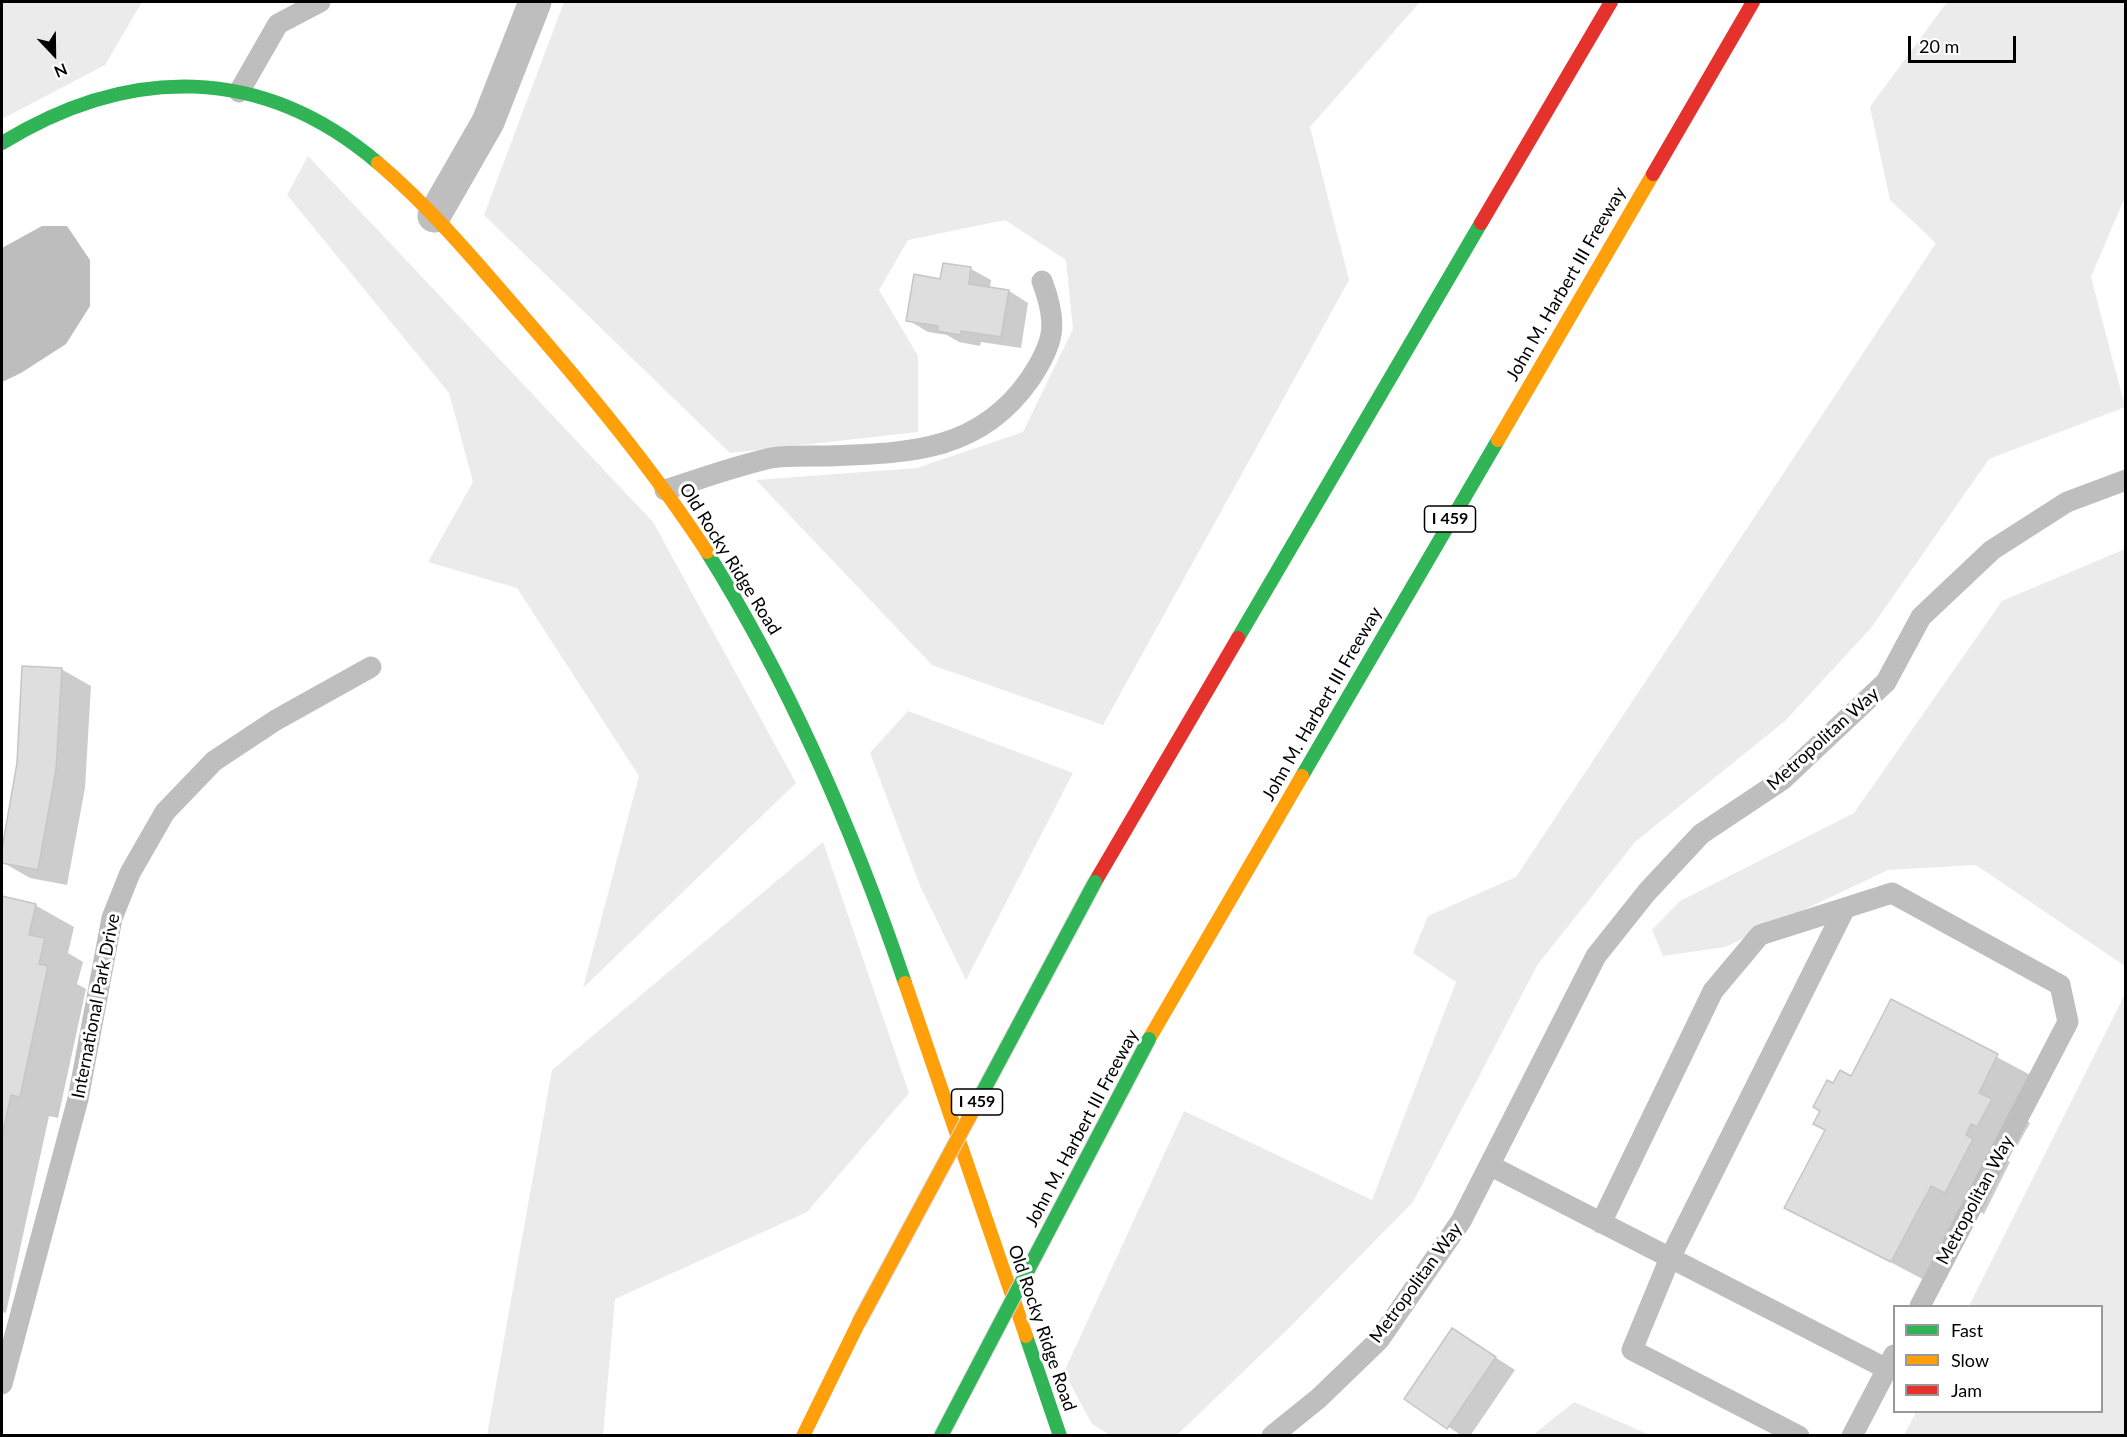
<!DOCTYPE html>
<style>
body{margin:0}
#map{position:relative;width:2127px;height:1437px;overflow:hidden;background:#fff;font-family:Lato,sans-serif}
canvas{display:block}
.frame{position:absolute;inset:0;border:3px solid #000;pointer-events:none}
.legend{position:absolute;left:1893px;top:1305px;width:210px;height:108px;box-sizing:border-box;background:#fff;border:2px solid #999;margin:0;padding:8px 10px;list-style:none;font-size:18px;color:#000}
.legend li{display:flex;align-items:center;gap:12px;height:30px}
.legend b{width:30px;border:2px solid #999}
.north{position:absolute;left:24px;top:24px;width:60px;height:60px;-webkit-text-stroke:4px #fff;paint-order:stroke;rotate:158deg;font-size:16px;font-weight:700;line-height:24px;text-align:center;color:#000}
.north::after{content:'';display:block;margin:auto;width:21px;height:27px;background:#000;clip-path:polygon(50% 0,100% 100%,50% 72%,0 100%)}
.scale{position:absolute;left:1908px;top:36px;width:108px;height:27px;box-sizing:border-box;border:3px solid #000;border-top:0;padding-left:8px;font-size:18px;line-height:21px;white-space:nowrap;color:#000;-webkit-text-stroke:4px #fff;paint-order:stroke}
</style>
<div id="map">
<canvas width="2127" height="1437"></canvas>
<div class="frame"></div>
<ul class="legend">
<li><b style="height:8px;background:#30b455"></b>Fast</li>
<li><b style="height:8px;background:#ff9f0a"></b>Slow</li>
<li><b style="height:8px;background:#e5322d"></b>Jam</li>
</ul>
<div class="north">N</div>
<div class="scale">20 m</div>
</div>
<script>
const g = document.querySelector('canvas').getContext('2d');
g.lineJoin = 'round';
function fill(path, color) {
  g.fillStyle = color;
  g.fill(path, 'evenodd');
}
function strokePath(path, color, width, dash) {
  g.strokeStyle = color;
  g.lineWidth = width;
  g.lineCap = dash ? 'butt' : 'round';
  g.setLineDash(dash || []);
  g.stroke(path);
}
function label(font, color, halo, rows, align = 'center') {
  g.font = font + ' Lato,sans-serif';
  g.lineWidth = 6;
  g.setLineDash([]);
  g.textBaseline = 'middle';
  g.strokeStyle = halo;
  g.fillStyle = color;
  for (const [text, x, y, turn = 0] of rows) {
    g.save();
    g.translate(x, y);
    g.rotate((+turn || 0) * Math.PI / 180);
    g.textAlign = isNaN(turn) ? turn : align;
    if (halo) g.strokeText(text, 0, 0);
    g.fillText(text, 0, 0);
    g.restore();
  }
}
fill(new Path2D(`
 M 2,2 L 142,2 L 105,65 L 2,119 Z
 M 564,2 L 1420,2 L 1310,127 L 1349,280 L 1103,725 L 932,665 L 756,480 L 917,468 L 1023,432 L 1073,329 L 1066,260 L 1005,220 L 908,240 L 879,290 L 918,356 L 918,432 L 730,453 L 484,215 Z
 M 1947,2 L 2125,2 L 2125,197 L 2091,277 L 2125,407 L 1989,459 L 1871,628 L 1785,721 L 1635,842 L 1538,964 L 1413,1202 L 1291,1326 L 1177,1435 L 1110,1435 L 1092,1424 L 1064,1372 L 1184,1111 L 1372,1200 L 1456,982 L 1413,953 L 1428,916 L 1516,877 L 1936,243 L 1890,200 L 1870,107 Z
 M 308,156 L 653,522 L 796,783 L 583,988 L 639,776 L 517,588 L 428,562 L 473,482 L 449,393 L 287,195 Z
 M 2125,549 L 2125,966 L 1976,865 L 1888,870 L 1725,947 L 1663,956 L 1652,930 L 1680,901 L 1854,813 L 2002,601 Z
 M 908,711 L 1073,773 L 966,980 L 921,888 L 870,753 Z
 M 823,842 L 909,1093 L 807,1212 L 615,1299 L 603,1435 L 487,1435 L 552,1070 Z
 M 2125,994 L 2125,1435 L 1904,1435 L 1916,1412 L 2102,1412 L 2102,1306 L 1969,1306 Z
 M 1574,1402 L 1650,1435 L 1533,1435 Z`), '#ebebeb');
fill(new Path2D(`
 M 42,226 L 67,226 L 90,260 L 90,306 L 66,344 L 21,373 L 2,382 L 2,248 Z`), '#bdbdbd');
fill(new Path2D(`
 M 944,265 L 971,269 L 991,280 L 990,288 L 1009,291 L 1028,303 L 1021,348 L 981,342 L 980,346 L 959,342 L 947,335 L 928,332 L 908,320 L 941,280 Z
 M 61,669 L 91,686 L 85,788 L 67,885 L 30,878 L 2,862 L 19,763 Z
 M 2,898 L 35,905 L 74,927 L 68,953 L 83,962 L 77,984 L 86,989 L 58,1118 L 49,1116 L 6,1313 L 2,1312 Z
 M 1892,1001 L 2036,1078 L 2016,1115 L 2030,1123 L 2016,1148 L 2010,1145 L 2004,1158 L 2010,1162 L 1984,1214 L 1970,1206 L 1930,1283 L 1786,1207 L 1827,1130 L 1834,1085 L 1852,1078 Z
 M 1453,1330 L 1515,1370 L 1470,1436 L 1462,1436 L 1406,1398 Z`), '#0003');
const building = new Path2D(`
 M 943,263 L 971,267 L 969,284 L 1009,290 L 1001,337 L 961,331 L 961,335 L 937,331 L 938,326 L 906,321 L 914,274 L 940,279 Z
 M 22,666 L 62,668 L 56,770 L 38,870 L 2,863 L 2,849 L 17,763 Z
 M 2,896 L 36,904 L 29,935 L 45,938 L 39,964 L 48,966 L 20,1097 L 11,1095 L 2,1136 Z
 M 1891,999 L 1998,1054 L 1979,1093 L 1992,1099 L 1977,1127 L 1971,1124 L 1966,1135 L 1973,1139 L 1945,1193 L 1931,1186 L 1891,1262 L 1784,1208 L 1825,1130 L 1813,1124 L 1820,1111 L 1813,1107 L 1827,1080 L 1833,1083 L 1840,1070 L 1851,1076 Z
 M 1452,1328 L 1496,1357 L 1447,1429 L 1404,1399 Z`);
fill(building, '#dedede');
strokePath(building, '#c6c6c6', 1.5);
strokePath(new Path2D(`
 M 239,92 L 278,24 L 320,2
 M 665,490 C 700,479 735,466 771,458 C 788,455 808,456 826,456 C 907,453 979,453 1030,379 C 1055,342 1058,323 1042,281
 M 1491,1166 L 1887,1369 L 1894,1355
 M 1601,1223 L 1713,991 L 1760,935 L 1892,893 L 2060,985 L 2068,1022 L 1920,1306
 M 2,1384 L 78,1099 L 112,918 L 130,873 L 165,812 L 214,761 L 276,720 L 371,667
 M 1272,1436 L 1319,1398 L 1379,1340 L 1461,1221 L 1596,956 L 1647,892 L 1701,834 L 1782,780 L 1886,682 L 1921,617 L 1992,550 L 2067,502 L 2126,480
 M 1799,1436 L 1632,1350 L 1670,1258 L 1845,908
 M 1852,1436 L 1887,1369`), '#bebebe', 21);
strokePath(new Path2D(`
 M 434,216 L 488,122 L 535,2`), '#bebebe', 33);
strokePath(new Path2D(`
 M 2,143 C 129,65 262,64 378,163
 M 707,552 C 792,688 854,832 905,983
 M 1238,638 L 1481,223
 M 1302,776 L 1498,440
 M 1026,1336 L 1060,1436`), '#30b455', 14);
strokePath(new Path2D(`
 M 378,163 C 432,209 476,262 522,315 C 588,391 652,468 707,552
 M 1498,440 L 1653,174
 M 905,983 L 1026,1336
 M 1149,1039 L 1302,776
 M 803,1436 L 859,1322`), '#ff9f0a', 14);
strokePath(new Path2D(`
 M 1653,174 L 1753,2
 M 1481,223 L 1611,2
 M 1095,882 L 1238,638`), '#e5322d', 14);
const fastBridge = new Path2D(`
 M 979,1099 L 1095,882
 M 941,1436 L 1149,1039`);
const slowBridge = new Path2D(`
 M 859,1322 L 979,1099`);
strokePath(fastBridge, '#dbdbdb', 16, []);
strokePath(slowBridge, '#dbdbdb', 16, []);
strokePath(fastBridge, '#30b455', 14);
strokePath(slowBridge, '#ff9f0a', 14);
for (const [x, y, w] of [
 [1450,519,51],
 [977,1102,51]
]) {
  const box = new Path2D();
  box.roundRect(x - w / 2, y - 13, w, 26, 4.5);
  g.fillStyle = '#fff';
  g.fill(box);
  strokePath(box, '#000', 1.5);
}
label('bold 16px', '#000', null, [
 ["I 459",1450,519],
 ["I 459",977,1102]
]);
label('18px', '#000', '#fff', [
 ["John M. Harbert III Freeway",1566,284,-60],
 ["Old Rocky Ridge Road",730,559,58],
 ["John M. Harbert III Freeway",1322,704,-60],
 ["Metropolitan Way",1823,739,-42],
 ["International Park Drive",96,1006,-79],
 ["John M. Harbert III Freeway",1082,1128,-62],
 ["Metropolitan Way",1975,1200,-62],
 ["Metropolitan Way",1416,1283,-54],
 ["Old Rocky Ridge Road",1042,1328,71]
]);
</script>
